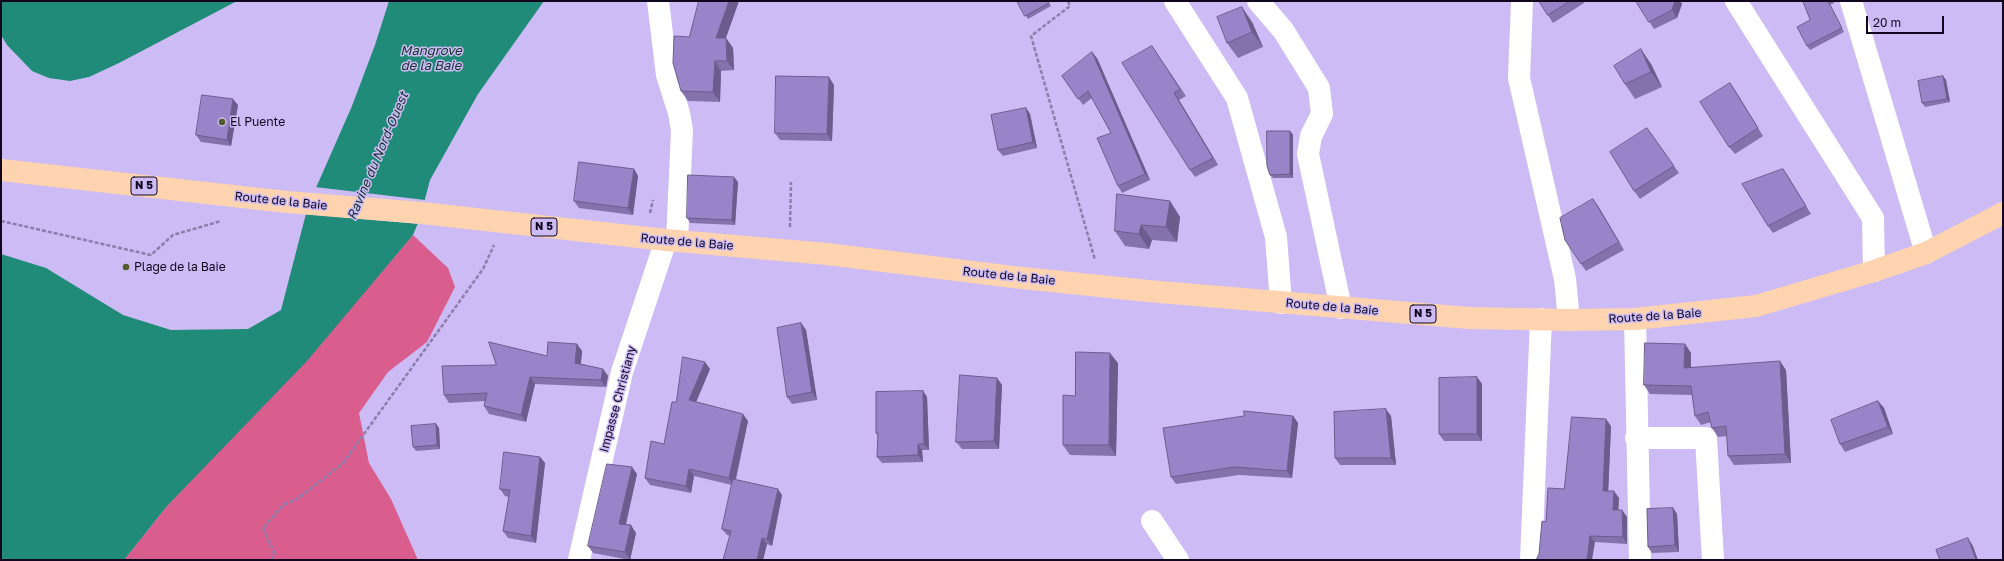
<!DOCTYPE html>
<style>
body{margin:0}
#map{position:relative;width:2004px;height:561px;overflow:hidden;background:#ccbbf4;font-family:"Golos Text",sans-serif}
canvas{display:block}
.frame{position:absolute;inset:0;border:2px solid #10071f;pointer-events:none}
.scale{position:absolute;left:1866px;top:16px;width:78px;height:18px;box-sizing:border-box;border:2px solid #10071f;border-top:0;padding-left:5px;font-size:12px;line-height:14px;white-space:nowrap;color:#10071f;-webkit-text-stroke:3px #ccbbf4;paint-order:stroke}
</style>
<div id="map">
<canvas width="2004" height="561"></canvas>
<div class="frame"></div>
<div class="scale">20 m</div>
</div>
<script>
const g = document.querySelector('canvas').getContext('2d');
g.lineJoin = 'round';
function fill(path, color) {
  g.fillStyle = color;
  g.fill(path, 'evenodd');
}
function strokePath(path, color, width, dash) {
  g.strokeStyle = color;
  g.lineWidth = width;
  g.lineCap = dash ? 'butt' : 'round';
  g.setLineDash(dash || []);
  g.stroke(path);
}
function label(font, color, halo, rows, align = 'center') {
  g.font = font + ' "Golos Text",sans-serif';
  g.lineWidth = 3;
  g.setLineDash([]);
  g.textBaseline = 'middle';
  g.strokeStyle = halo;
  g.fillStyle = color;
  for (const [text, x, y, turn = 0] of rows) {
    g.save();
    g.translate(x, y);
    g.rotate((+turn || 0) * Math.PI / 180);
    g.textAlign = isNaN(turn) ? turn : align;
    if (halo) g.strokeText(text, 0, 0);
    g.fillText(text, 0, 0);
    g.restore();
  }
}
fill(new Path2D(`
 M 413,235 L 448,268 L 455,287 L 427,342 L 388,372 L 359,413 L 369,463 L 391,499 L 418,560 L 124,560 L 167,506 L 343,317 Z`), '#d95e8e');
fill(new Path2D(`
 M 1,1 L 237,1 L 119,63 L 89,77 L 70,81 L 49,78 L 32,71 L 7,45 L 1,35 Z
 M 389,1 L 544,1 L 478,94 L 430,180 L 420,218 L 413,235 L 307,361 L 167,506 L 124,560 L 1,560 L 1,254 L 46,268 L 123,315 L 171,330 L 248,329 L 281,310 L 308,206 L 352,106 L 375,45 Z`), '#1f8b78');
fill(new Path2D(`
 M 315,187 L 425,200 L 422,220 L 420,224 L 304,214 Z`), '#ccbbf4');
strokePath(new Path2D(`
 M 1068,1 L 1070,6 L 1031,36 L 1095,260
 M 650,213 L 653,200
 M 1,221 L 151,255 L 173,235 L 221,221
 M 790,227 L 791,182
 M 272,560 L 274,552 L 263,528 L 283,505 L 300,497 L 343,463 L 483,269 L 494,245`), '#8c7eac', 2.5, [4, 2]);
strokePath(new Path2D(`
 M 658,1 L 667,75 L 679,113 L 682,130 L 677,241
 M 1175,1 L 1237,98 L 1276,237 L 1281,303
 M 1258,1 L 1283,30 L 1319,88 L 1322,114 L 1311,136 L 1308,154 L 1341,308
 M 1522,1 L 1519,78 L 1565,279 L 1569,320
 M 1736,1 L 1873,218 L 1874,271
 M 1851,1 L 1926,253
 M 1635,319 L 1640,560
 M 1636,438 L 1706,438 L 1713,560
 M 1152,521 L 1178,560
 M 579,560 L 622,372 L 666,240
 M 1531,560 L 1541,319`), '#fff', 22);
strokePath(new Path2D(`
 M 1,170 L 287,202 L 422,213 L 666,240 L 827,254 L 1013,277 L 1148,291 L 1469,318 L 1569,320 L 1635,319 L 1756,306 L 1874,271 L 1926,253 L 2003,213`), '#fed3b0', 22);
fill(new Path2D(`
 M 739,1 L 726,38 L 733,48 L 734,70 L 721,71 L 720,102 L 688,101 L 681,91 L 689,37 Z
 M 1017,1 L 1048,1 L 1051,6 L 1028,19 Z
 M 1539,1 L 1584,1 L 1584,3 L 1553,23 Z
 M 1636,1 L 1680,1 L 1682,4 L 1677,18 L 1654,29 Z
 M 1803,1 L 1834,1 L 1834,3 L 1830,5 L 1844,32 L 1810,50 L 1807,46 L 1810,20 Z
 M 1252,22 L 1263,47 L 1238,58 L 1227,43 Z
 M 1152,46 L 1186,96 L 1179,100 L 1218,165 L 1195,177 L 1190,170 Z
 M 1097,58 L 1150,180 L 1122,193 L 1118,186 L 1111,133 L 1092,98 L 1083,105 L 1062,76 Z
 M 1651,64 L 1662,87 L 1635,99 L 1625,84 Z
 M 1943,76 L 1946,80 L 1950,102 L 1925,107 L 1922,103 Z
 M 1730,83 L 1763,136 L 1735,154 L 1729,147 Z
 M 834,85 L 832,141 L 780,140 L 775,133 Z
 M 238,105 L 231,146 L 201,142 L 196,135 Z
 M 1026,108 L 1030,114 L 1037,148 L 1003,156 L 998,150 Z
 M 1647,128 L 1679,173 L 1640,199 L 1634,191 Z
 M 1290,131 L 1293,135 L 1293,178 L 1273,178 L 1270,175 Z
 M 634,169 L 638,176 L 633,215 L 579,208 L 574,201 Z
 M 1783,169 L 1811,214 L 1773,233 L 1768,226 Z
 M 738,182 L 735,225 L 690,223 L 687,218 Z
 M 1170,201 L 1180,217 L 1177,242 L 1152,240 L 1149,249 L 1125,246 L 1115,231 Z
 M 1598,206 L 1624,250 L 1586,271 L 1581,264 Z
 M 801,323 L 806,330 L 817,400 L 792,404 L 787,397 Z
 M 577,344 L 582,351 L 581,364 L 603,369 L 608,376 L 606,387 L 535,384 L 526,422 L 489,414 L 484,406 L 485,401 L 449,403 L 444,395 L 496,365 L 547,356 Z
 M 1685,344 L 1691,353 L 1691,367 L 1786,370 L 1791,463 L 1734,465 L 1728,456 L 1727,436 L 1718,437 L 1712,428 L 1711,422 L 1701,425 L 1695,416 L 1692,395 L 1650,394 L 1644,385 Z
 M 1118,363 L 1116,456 L 1070,455 L 1063,445 L 1075,396 Z
 M 710,369 L 696,402 L 748,421 L 736,480 L 782,495 L 772,546 L 767,544 L 763,560 L 723,560 L 730,536 L 727,535 L 722,529 L 732,485 L 694,476 L 691,493 L 650,485 L 645,478 L 664,444 L 676,402 Z
 M 1477,377 L 1482,384 L 1482,441 L 1444,441 L 1439,434 Z
 M 997,378 L 1002,385 L 999,449 L 962,449 L 956,442 Z
 M 923,391 L 927,397 L 929,450 L 922,450 L 923,462 L 882,463 L 877,457 L 878,436 L 876,433 Z
 M 1878,401 L 1884,408 L 1893,434 L 1845,452 L 1840,444 Z
 M 1293,416 L 1298,423 L 1292,478 L 1239,475 L 1176,484 L 1171,477 Z
 M 1391,416 L 1396,465 L 1340,465 L 1335,458 Z
 M 436,424 L 439,428 L 440,449 L 416,451 L 413,447 Z
 M 1611,426 L 1608,491 L 1619,498 L 1618,510 L 1622,510 L 1627,517 L 1627,544 L 1595,542 L 1539,554 L 1564,489 Z
 M 540,457 L 545,463 L 536,543 L 508,538 L 503,531 L 509,497 L 505,496 L 500,489 Z
 M 637,474 L 626,525 L 636,533 L 630,560 L 593,553 L 588,546 Z
 M 1673,508 L 1677,514 L 1679,552 L 1652,553 L 1648,547 Z`), '#8472ad');
fill(new Path2D(`
 M 729,1 L 739,1 L 722,48 L 716,38 Z
 M 1675,1 L 1680,1 L 1682,4 L 1677,18 L 1672,10 Z
 M 1242,7 L 1252,22 L 1263,47 L 1252,32 Z
 M 726,38 L 733,48 L 734,70 L 727,61 Z
 M 1641,49 L 1651,64 L 1662,87 L 1651,72 Z
 M 1092,52 L 1097,58 L 1150,180 L 1145,174 Z
 M 715,61 L 721,71 L 720,102 L 713,92 Z
 M 1943,76 L 1946,80 L 1950,102 L 1947,99 Z
 M 829,77 L 834,85 L 832,141 L 827,134 Z
 M 1730,83 L 1735,90 L 1763,136 L 1758,128 Z
 M 1174,93 L 1179,100 L 1218,165 L 1213,158 Z
 M 233,99 L 238,105 L 231,146 L 227,140 Z
 M 1026,108 L 1030,114 L 1037,148 L 1033,142 Z
 M 1290,131 L 1293,135 L 1293,178 L 1290,174 Z
 M 634,169 L 638,176 L 633,215 L 628,208 Z
 M 1783,169 L 1788,176 L 1811,214 L 1806,206 Z
 M 734,177 L 738,182 L 735,225 L 732,220 Z
 M 1593,199 L 1598,206 L 1624,250 L 1619,242 Z
 M 1170,201 L 1180,217 L 1177,242 L 1166,227 Z
 M 1141,225 L 1152,240 L 1149,249 L 1139,234 Z
 M 801,323 L 806,330 L 817,400 L 812,392 Z
 M 577,344 L 582,351 L 580,370 L 575,363 Z
 M 1685,344 L 1691,353 L 1691,377 L 1684,368 Z
 M 1110,353 L 1118,363 L 1116,456 L 1109,445 Z
 M 1780,361 L 1786,370 L 1791,463 L 1785,454 Z
 M 705,362 L 710,369 L 694,407 L 689,400 Z
 M 603,369 L 608,376 L 606,387 L 601,380 Z
 M 530,377 L 535,384 L 526,422 L 521,415 Z
 M 1477,377 L 1482,384 L 1482,441 L 1477,434 Z
 M 997,378 L 1002,385 L 999,449 L 994,441 Z
 M 923,391 L 927,397 L 929,450 L 924,444 Z
 M 1878,401 L 1884,408 L 1893,434 L 1888,427 Z
 M 1386,409 L 1391,416 L 1396,465 L 1391,458 Z
 M 743,414 L 748,421 L 734,485 L 729,478 Z
 M 1293,416 L 1298,423 L 1292,478 L 1287,471 Z
 M 1606,419 L 1611,426 L 1608,497 L 1603,491 Z
 M 436,424 L 439,428 L 440,449 L 437,445 Z
 M 918,444 L 922,450 L 923,462 L 918,455 Z
 M 540,457 L 545,463 L 536,543 L 531,536 Z
 M 632,467 L 637,474 L 624,531 L 619,524 Z
 M 689,469 L 694,476 L 691,493 L 686,486 Z
 M 778,489 L 782,495 L 772,546 L 767,539 Z
 M 1614,491 L 1619,498 L 1618,517 L 1613,510 Z
 M 1673,508 L 1677,514 L 1679,552 L 1675,545 Z
 M 1622,510 L 1627,517 L 1627,544 L 1623,537 Z
 M 631,525 L 636,533 L 630,560 L 625,552 Z
 M 1590,536 L 1595,542 L 1592,560 L 1587,560 Z
 M 762,538 L 767,544 L 763,560 L 757,560 Z
 M 1968,538 L 1973,546 L 1978,560 L 1976,560 Z`), '#6c5c8d');
const building = new Path2D(`
 M 699,1 L 729,1 L 716,38 L 726,38 L 727,61 L 715,61 L 713,92 L 681,91 L 673,63 L 674,36 L 689,37 Z
 M 1017,1 L 1048,1 L 1049,3 L 1025,16 Z
 M 1539,1 L 1570,1 L 1548,15 Z
 M 1636,1 L 1675,1 L 1672,10 L 1649,22 Z
 M 1803,1 L 1828,1 L 1842,28 L 1807,46 L 1797,27 L 1810,20 Z
 M 1242,7 L 1252,32 L 1227,43 L 1217,17 Z
 M 1152,46 L 1180,89 L 1174,93 L 1213,158 L 1190,170 L 1122,63 Z
 M 1641,49 L 1651,72 L 1625,84 L 1614,66 Z
 M 1092,52 L 1145,174 L 1118,186 L 1097,138 L 1111,133 L 1088,91 L 1078,99 L 1062,76 Z
 M 776,76 L 829,77 L 827,134 L 775,133 Z
 M 1943,76 L 1947,99 L 1922,103 L 1918,81 Z
 M 1730,83 L 1758,128 L 1729,147 L 1700,102 Z
 M 202,95 L 233,99 L 227,140 L 196,135 Z
 M 1026,108 L 1033,142 L 998,150 L 991,115 Z
 M 1647,128 L 1674,166 L 1634,191 L 1610,152 Z
 M 1267,131 L 1290,131 L 1290,174 L 1270,175 L 1267,166 Z
 M 579,162 L 634,169 L 628,208 L 574,201 Z
 M 1783,169 L 1806,206 L 1768,226 L 1742,184 Z
 M 688,175 L 734,177 L 732,220 L 687,218 Z
 M 1117,194 L 1170,201 L 1166,227 L 1141,225 L 1139,234 L 1115,231 Z
 M 1593,199 L 1619,242 L 1581,264 L 1565,240 L 1560,218 Z
 M 801,323 L 812,392 L 787,397 L 777,328 Z
 M 489,342 L 547,356 L 548,342 L 577,344 L 575,363 L 603,369 L 601,380 L 530,377 L 521,415 L 484,406 L 487,393 L 444,395 L 442,366 L 496,365 Z
 M 1645,343 L 1685,344 L 1684,368 L 1780,361 L 1785,454 L 1728,456 L 1726,426 L 1712,428 L 1708,412 L 1695,416 L 1691,386 L 1644,385 Z
 M 1076,352 L 1110,353 L 1109,445 L 1063,445 L 1063,395 L 1075,396 Z
 M 683,357 L 705,362 L 689,400 L 743,414 L 729,478 L 689,469 L 686,486 L 645,478 L 651,441 L 664,444 L 672,402 L 676,402 Z
 M 960,375 L 997,378 L 994,441 L 956,442 Z
 M 1477,377 L 1477,434 L 1439,434 L 1439,378 Z
 M 923,391 L 924,444 L 918,444 L 918,455 L 877,457 L 878,433 L 876,433 L 876,392 Z
 M 1878,401 L 1888,427 L 1840,444 L 1831,420 Z
 M 1386,409 L 1391,458 L 1335,458 L 1334,412 Z
 M 1244,411 L 1293,416 L 1287,471 L 1234,467 L 1171,477 L 1163,428 L 1244,416 Z
 M 1572,417 L 1606,419 L 1603,491 L 1614,491 L 1613,510 L 1622,510 L 1623,537 L 1590,536 L 1587,560 L 1536,560 L 1539,554 L 1542,521 L 1546,522 L 1548,488 L 1564,489 Z
 M 436,424 L 437,445 L 413,447 L 411,426 Z
 M 504,452 L 540,457 L 531,536 L 503,531 L 510,490 L 500,489 Z
 M 607,464 L 632,467 L 619,524 L 631,525 L 625,552 L 588,546 Z
 M 733,479 L 778,489 L 767,539 L 762,538 L 757,560 L 723,560 L 731,531 L 722,529 Z
 M 1673,508 L 1675,545 L 1648,547 L 1647,509 Z
 M 1968,538 L 1976,560 L 1940,560 L 1936,550 Z`);
fill(building, '#9a84c9');
strokePath(building, '#6c5c8d', 1);
for (const [x, y, r, color] of [
 [222,122,4,"#535c2b"],
 [126,267,4,"#535c2b"]
]) {
  const dot = new Path2D();
  dot.arc(x, y, r, 0, 2 * Math.PI);
  g.fillStyle = color;
  g.fill(dot);
  strokePath(dot, '#ccbbf4', 1.5);
}
for (const [x, y, w] of [
 [144,186,26],
 [544,227,26],
 [1423,314,26]
]) {
  const box = new Path2D();
  box.roundRect(x - w / 2, y - 9, w, 18, 3);
  g.fillStyle = '#ccbbf4';
  g.fill(box);
  strokePath(box, '#10071f', 1);
}
label('bold 11px', '#10071f', null, [
 ["N 5",144,186],
 ["N 5",544,227],
 ["N 5",1423,314]
]);
label('12px', '#10071f', '#ccbbf4', [
 ["El Puente",230,122],
 ["Plage de la Baie",134,267]
], 'left');
label('12px', '#10071f', '#ccbbf4', [
 ["Route de la Baie",281,201,6],
 ["Route de la Baie",687,242,5],
 ["Route de la Baie",1009,276,6],
 ["Route de la Baie",1332,307,5],
 ["Route de la Baie",1655,316,-4],
 ["Impasse Christiany",618,399,-75]
]);
label('italic 13px', '#15332d', '#ccbbf4', [
 ["Mangrove",431,51],
 ["de la Baie",431,66],
 ["Ravine du Nord-Ouest",378,156,-67]
]);
</script>
